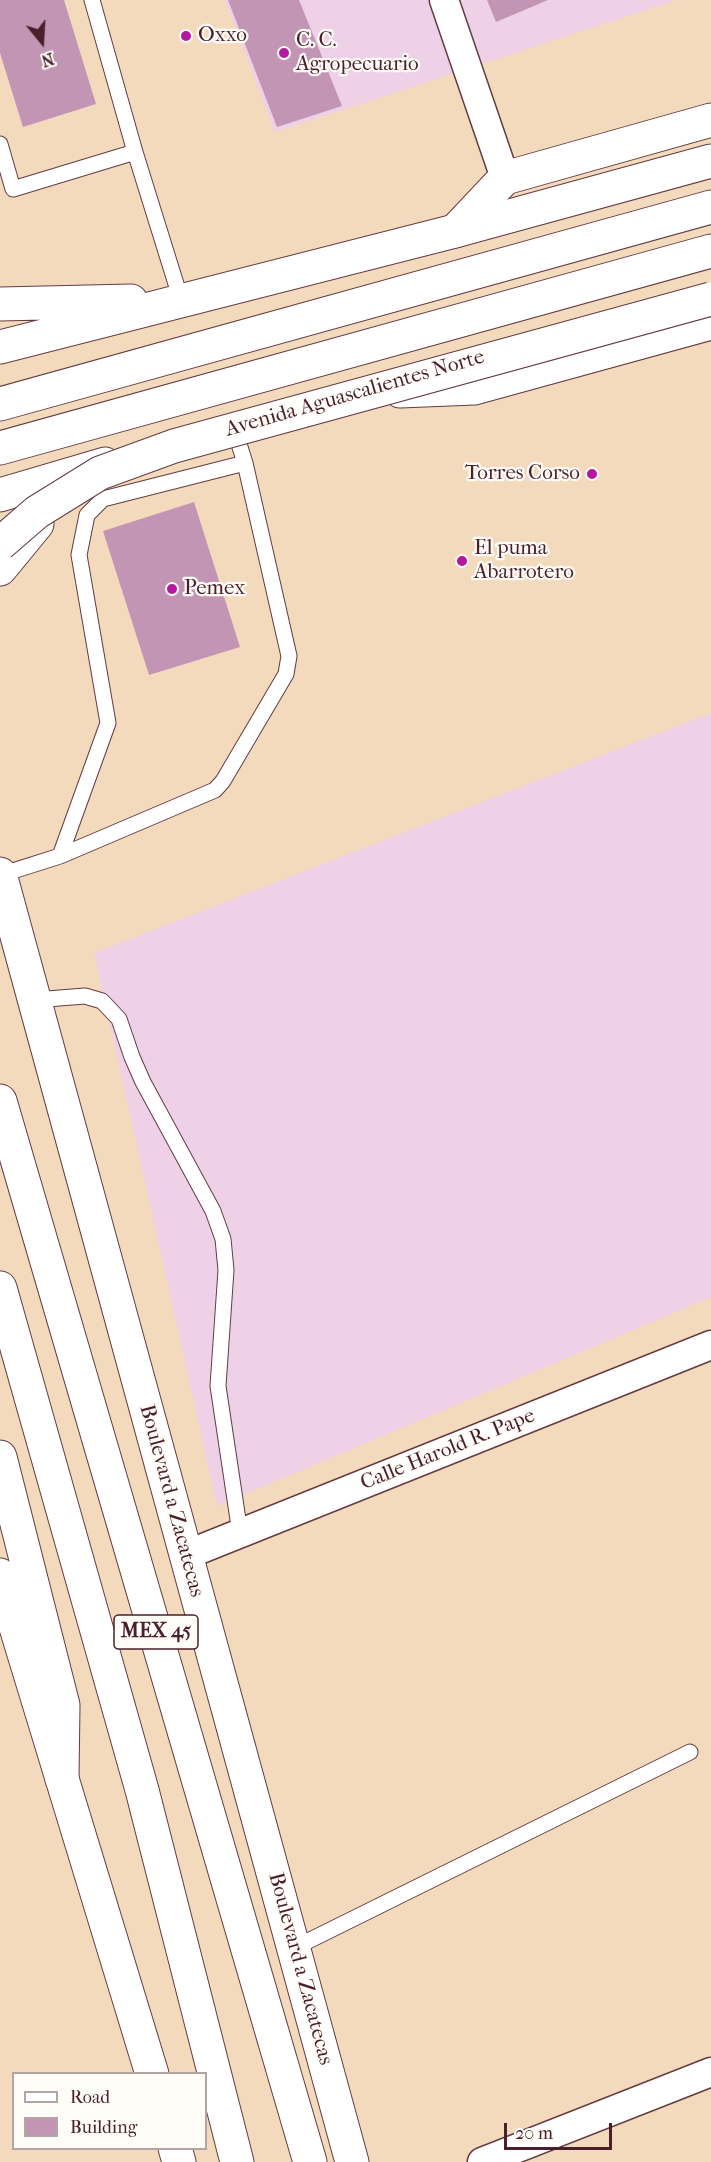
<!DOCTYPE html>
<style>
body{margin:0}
#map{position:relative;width:711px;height:2162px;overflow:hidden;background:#f4dabd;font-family:"IM FELL French Canon",serif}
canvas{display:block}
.legend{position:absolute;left:12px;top:2072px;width:195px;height:78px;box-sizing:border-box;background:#fdfcf7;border:2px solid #b5a4a5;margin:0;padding:8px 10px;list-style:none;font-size:18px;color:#4a1f2b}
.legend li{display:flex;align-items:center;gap:12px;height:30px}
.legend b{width:30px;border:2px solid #b5a4a5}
.north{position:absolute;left:12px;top:12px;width:60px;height:60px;-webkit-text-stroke:4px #fdfcf7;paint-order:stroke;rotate:162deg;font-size:16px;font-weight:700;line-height:24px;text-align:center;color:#4a1f2b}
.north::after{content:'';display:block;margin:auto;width:21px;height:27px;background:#4a1f2b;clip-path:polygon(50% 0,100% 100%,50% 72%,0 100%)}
.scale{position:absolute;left:504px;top:2123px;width:108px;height:27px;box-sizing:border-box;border:3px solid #4a1f2b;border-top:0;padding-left:8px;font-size:18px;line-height:21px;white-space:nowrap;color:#4a1f2b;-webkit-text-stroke:4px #fdfcf7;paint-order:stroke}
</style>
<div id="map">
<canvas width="711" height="2162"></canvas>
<ul class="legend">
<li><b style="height:8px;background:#fff"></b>Road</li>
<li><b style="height:16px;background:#c395b4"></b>Building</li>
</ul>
<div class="north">N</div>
<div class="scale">20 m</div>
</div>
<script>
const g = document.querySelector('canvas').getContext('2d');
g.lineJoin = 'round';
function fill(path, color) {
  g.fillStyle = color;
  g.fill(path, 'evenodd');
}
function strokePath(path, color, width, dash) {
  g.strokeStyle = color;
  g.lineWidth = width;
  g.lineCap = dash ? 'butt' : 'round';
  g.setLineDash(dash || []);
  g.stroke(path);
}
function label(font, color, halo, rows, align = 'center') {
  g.font = font + ' "IM FELL French Canon",serif';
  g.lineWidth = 4.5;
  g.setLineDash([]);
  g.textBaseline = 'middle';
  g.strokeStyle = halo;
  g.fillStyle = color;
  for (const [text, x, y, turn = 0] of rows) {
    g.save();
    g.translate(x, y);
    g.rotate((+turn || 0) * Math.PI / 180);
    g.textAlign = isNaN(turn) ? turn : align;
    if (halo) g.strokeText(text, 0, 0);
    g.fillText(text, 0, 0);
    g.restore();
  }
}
fill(new Path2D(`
 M 225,0 L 676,0 L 275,132 Z
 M 711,713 L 711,1297 L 217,1506 L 94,953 Z`), '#eed0e7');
fill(new Path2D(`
 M 0,0 L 64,0 L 96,104 L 23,127 L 0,53 Z
 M 228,0 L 299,0 L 342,106 L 277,127 Z
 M 487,0 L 548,0 L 496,22 Z
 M 194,502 L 240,647 L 149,675 L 103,531 Z`), '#c395b4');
const service = new Path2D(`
 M 92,0 L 135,152 L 181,300
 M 0,144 L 13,189 L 135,152
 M 60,856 L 108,723 L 79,555 L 87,515 L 103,499 L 245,463
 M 0,875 L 60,856 L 215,790 L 223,781 L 286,674 L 289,656 L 245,463 L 234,428
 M 34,1000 L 85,996 L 102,1001 L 119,1019 L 132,1057 L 143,1082 L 213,1211 L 223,1239 L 226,1270 L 218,1386 L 240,1533
 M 294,1948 L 690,1752`);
const minor = new Path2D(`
 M 444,0 L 505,178
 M 186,1555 L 711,1345
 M 482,2162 L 711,2072`);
const tertiary = new Path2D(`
 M 455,231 L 505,178 L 711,120
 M 400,391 L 474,388 L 711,323`);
const secondary = new Path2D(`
 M 0,304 L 131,301
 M 0,347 L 455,231 L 711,161
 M 0,495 L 105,464
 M 0,569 L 37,524
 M 0,874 L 352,2162
 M 0,1575 L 152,2074
 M 175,2148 L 179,2162`);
const primary = new Path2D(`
 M 0,404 L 711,207
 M 0,448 L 711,251
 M 0,1101 L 310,2162
 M 0,1288 L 142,1790 L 237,2162
 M 0,1457 L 63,1705 L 62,1779`);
strokePath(service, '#643b41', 17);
strokePath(minor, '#643b41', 31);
strokePath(tertiary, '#643b41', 35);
strokePath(secondary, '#643b41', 35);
strokePath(primary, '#643b41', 35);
strokePath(service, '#fff', 15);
strokePath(minor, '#fff', 28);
strokePath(tertiary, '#fff', 33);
strokePath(secondary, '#fff', 33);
strokePath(primary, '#fff', 33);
const primaryBridge = new Path2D(`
 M 0,544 L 37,512 L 100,473 L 174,446 L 711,299`);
strokePath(primaryBridge, '#643b41', 35, []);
strokePath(primaryBridge, '#fff', 33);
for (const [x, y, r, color] of [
 [186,36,6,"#b5179e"],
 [284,53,6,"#b5179e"],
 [592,474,6,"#b5179e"],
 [462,561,6,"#b5179e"],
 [172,589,6,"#b5179e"]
]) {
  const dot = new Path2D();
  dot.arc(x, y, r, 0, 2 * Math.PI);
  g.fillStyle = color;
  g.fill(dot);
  strokePath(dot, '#fdfcf7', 2);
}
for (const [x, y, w] of [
 [156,1632,84]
]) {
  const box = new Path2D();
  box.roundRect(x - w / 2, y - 17, w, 34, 4.5);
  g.fillStyle = '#fdfcf7';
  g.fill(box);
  strokePath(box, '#4a1f2b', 1.5);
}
label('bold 20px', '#4a1f2b', null, [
 ["MEX 45",156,1632]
]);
label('21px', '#4a1f2b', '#fdfcf7', [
 ["Oxxo",198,36],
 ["C. C.",296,41],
 ["Agropecuario",296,65],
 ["Torres Corso",580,474,"right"],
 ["El puma",474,549],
 ["Abarrotero",474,573],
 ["Pemex",184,589]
], 'left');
label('21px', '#4a1f2b', '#fdfcf7', [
 ["Avenida Aguascalientes Norte",355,394,-16],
 ["Calle Harold R. Pape",448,1450,-22],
 ["Boulevard a Zacatecas",171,1501,75],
 ["Boulevard a Zacatecas",300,1969,75]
]);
</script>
